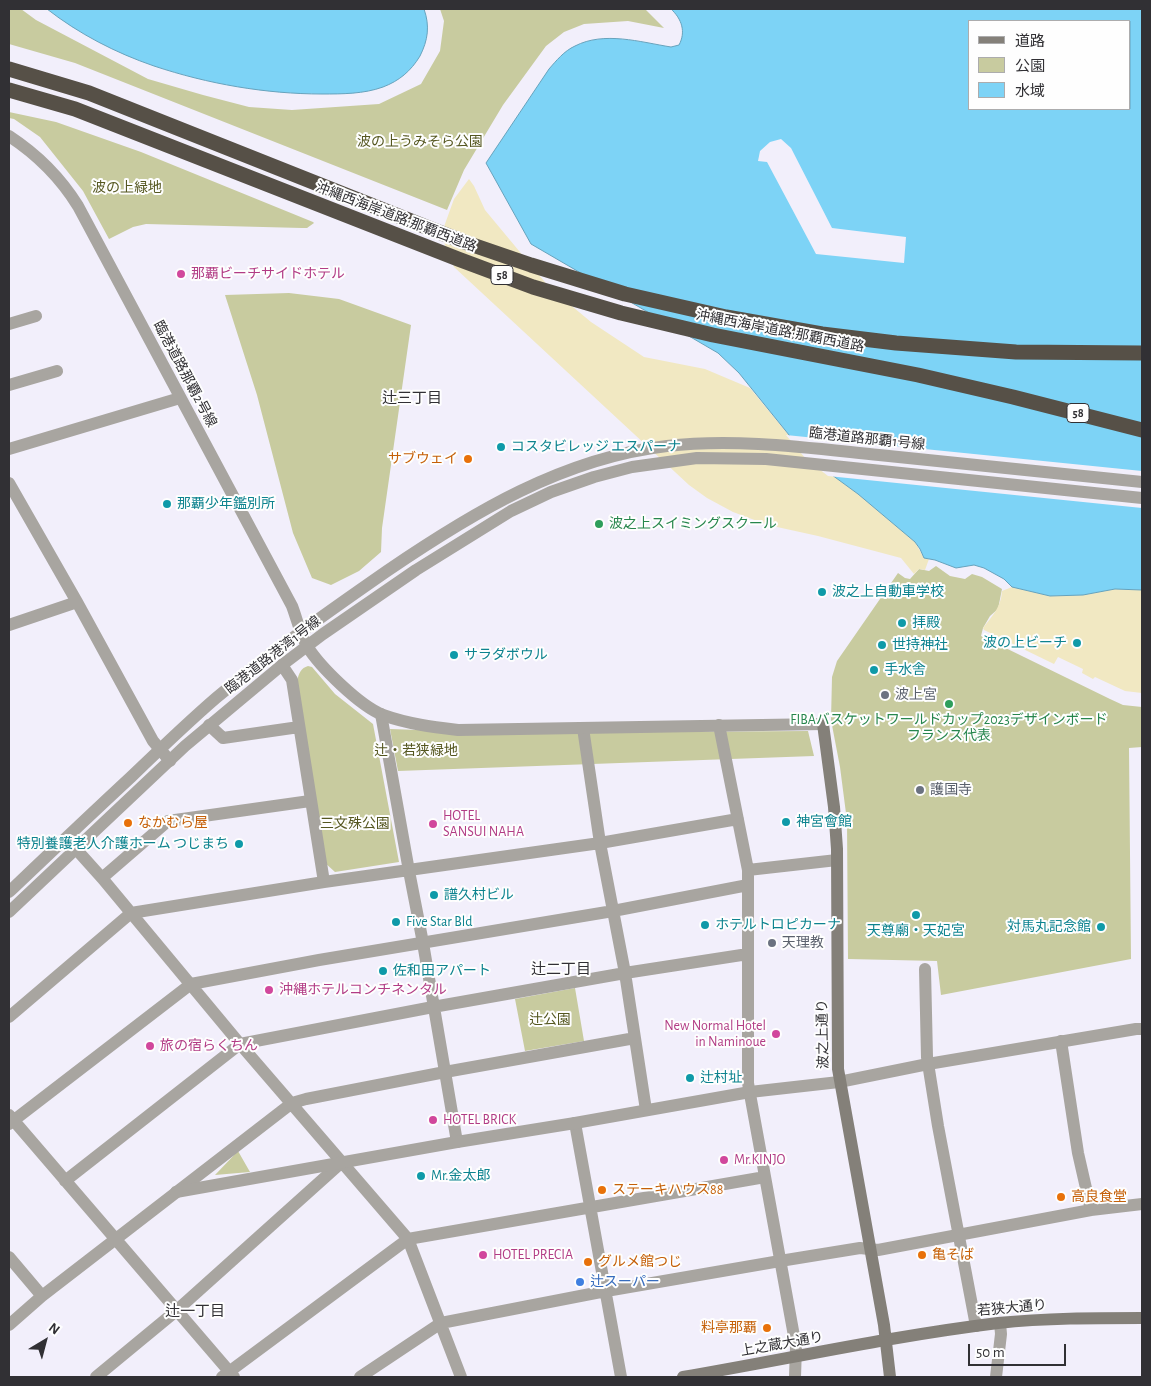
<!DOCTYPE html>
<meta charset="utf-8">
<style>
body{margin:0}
#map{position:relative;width:1151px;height:1386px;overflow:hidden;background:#f2effb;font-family:"Alegreya Sans","Noto Sans JP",sans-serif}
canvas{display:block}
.frame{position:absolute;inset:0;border:10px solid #313034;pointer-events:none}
.legend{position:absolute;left:968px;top:20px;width:162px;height:90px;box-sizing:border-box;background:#fefefe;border:1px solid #acacad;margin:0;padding:6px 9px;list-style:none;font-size:15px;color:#313034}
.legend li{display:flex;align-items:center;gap:10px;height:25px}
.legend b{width:25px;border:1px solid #acacad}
.north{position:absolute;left:20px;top:1316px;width:50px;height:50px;-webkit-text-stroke:4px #fefefe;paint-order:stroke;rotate:37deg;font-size:14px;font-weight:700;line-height:20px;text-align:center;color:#313034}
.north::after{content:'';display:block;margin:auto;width:18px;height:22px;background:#313034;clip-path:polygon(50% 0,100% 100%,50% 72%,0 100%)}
.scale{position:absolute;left:968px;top:1344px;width:98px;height:22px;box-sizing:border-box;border:2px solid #313034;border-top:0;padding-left:6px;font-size:15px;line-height:18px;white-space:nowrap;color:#313034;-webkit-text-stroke:4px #fefefe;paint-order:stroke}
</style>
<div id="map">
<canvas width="1151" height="1386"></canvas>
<div class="frame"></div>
<ul class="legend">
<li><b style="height:6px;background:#848079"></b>道路</li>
<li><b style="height:14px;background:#c8cb9f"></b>公園</li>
<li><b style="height:14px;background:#7dd3f6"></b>水域</li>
</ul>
<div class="north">N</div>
<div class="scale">50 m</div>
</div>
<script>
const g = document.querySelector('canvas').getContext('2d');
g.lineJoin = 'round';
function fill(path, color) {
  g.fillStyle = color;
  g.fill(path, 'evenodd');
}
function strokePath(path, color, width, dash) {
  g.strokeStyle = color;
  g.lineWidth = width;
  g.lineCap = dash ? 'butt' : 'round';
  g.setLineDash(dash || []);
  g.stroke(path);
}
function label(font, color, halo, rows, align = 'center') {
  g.font = font + ' "Alegreya Sans","Noto Sans JP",sans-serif';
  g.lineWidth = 4;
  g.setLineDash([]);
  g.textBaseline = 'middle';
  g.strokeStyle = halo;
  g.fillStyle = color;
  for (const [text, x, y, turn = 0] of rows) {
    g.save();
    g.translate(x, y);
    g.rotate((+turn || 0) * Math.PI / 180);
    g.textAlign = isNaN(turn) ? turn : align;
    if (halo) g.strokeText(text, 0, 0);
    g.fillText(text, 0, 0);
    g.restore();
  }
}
fill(new Path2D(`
 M 9,9 L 21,9 L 36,20 L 148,79 L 203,95 L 249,107 L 292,110 L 379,104 L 421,84 L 440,51 L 444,21 L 440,9 L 645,9 L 664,28 L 628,21 L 584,24 L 564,32 L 546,46 L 503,105 L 464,170 L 447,210 L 75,63 L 9,44 Z
 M 9,112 L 56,122 L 141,152 L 313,222 L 314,223 L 307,228 L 302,228 L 146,224 L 133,227 L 109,239 L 83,191 L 40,137 L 14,119 L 9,118 Z
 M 289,293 L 339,299 L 411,325 L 382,528 L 381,552 L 359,571 L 331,585 L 312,578 L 293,533 L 257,395 L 225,295 Z
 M 936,566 L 950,576 L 965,579 L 972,574 L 982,577 L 1002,589 L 998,609 L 990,616 L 983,628 L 981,636 L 1110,699 L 1123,705 L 1142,707 L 1142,747 L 1129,748 L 1131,959 L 941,995 L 937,961 L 848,959 L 847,821 L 840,767 L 831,720 L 832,677 L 837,661 L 898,573 L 905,578 L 910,579 L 919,569 L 929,571 Z
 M 308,666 L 312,667 L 335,694 L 373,724 L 399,862 L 335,872 L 324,862 L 297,681 C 299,673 301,668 308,666 Z
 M 390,729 L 506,733 L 808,731 L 814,756 L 398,771 Z
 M 575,988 L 584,1041 L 525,1051 L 515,999 Z
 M 238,1151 L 250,1172 L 215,1175 Z`), '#c8cb9f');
fill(new Path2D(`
 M 469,179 L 474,186 L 485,210 L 549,287 L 591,322 L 644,357 L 705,369 L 750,388 L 806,456 L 858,494 L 915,542 L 924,558 L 929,559 L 925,570 L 919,569 L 914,574 L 901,558 L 818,536 L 768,525 L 733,512 L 707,498 L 689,485 L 454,267 L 441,235 L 454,199 Z
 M 1012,587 L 1050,596 L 1083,595 L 1115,589 L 1142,590 L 1142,693 L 1125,691 L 1095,677 L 1093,679 L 1082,673 L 1083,669 L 1058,657 L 1054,664 L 984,630 L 983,628 C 993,615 1001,607 1002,591 Z`), '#f1e8c2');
const water = new Path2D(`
 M 47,9 L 424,9 C 430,26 428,40 420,56 C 411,71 399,81 383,87 C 364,94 342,94 322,94 C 266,94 208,84 154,66 C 116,53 79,34 47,9 Z
 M 671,9 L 1142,9 L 1142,590 L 1115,589 L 1083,595 L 1050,596 L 1012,587 L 1004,579 L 984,568 L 974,565 L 956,568 L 935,560 L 924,558 L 920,549 L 915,542 L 858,494 L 806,456 L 739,373 L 718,353 L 531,244 L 486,163 L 549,69 C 556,61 564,51 575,46 C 604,31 640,42 671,47 L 679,45 C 686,32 682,19 671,9 ZM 970,21 L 1130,21 L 1130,109 L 970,109 Z`);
fill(water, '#7dd3f6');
strokePath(water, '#66a2bc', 1);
fill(new Path2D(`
 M 781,139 L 791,148 L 832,228 L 906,237 L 904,263 L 816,254 L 767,162 L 758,161 L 760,151 L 770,142 Z
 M 786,435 L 1142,471 L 1142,508 L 828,476 L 805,458 Z`), '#f2effb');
strokePath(new Path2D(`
 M 9,324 L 36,316
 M 9,385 L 57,371
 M 9,449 L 180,398
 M 9,483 L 77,602 L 153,741 L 170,761
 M 9,625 L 77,602
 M 282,665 L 292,680 L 324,882
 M 381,714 L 409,871 L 423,943 L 457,1142
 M 209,725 L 223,738 L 299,727
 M 719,725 L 748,870 L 748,1083 L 796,1347 L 795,1377
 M 583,728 L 600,843 L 625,973 L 646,1110
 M 76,849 L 102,878 L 240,1044 L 408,1239 L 461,1377
 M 748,870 L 837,860
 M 102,878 L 168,821 L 310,801
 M 925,969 L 927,1057 L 938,1126 L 976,1326
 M 9,1017 L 131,913 L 324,882 L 600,843 L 738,819
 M 1061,1041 L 1078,1153 L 1091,1210
 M 9,1115 L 234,1377
 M 575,1123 L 621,1377
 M 9,1124 L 191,984 L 319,960 L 613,911 L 748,885
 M 65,1181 L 240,1044 L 433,1007 L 625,973 L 748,954
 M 9,1257 L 42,1296
 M 9,1325 L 42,1296 L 292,1103 L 306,1099 L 445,1072 L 635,1038
 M 96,1377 L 176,1311 L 342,1162
 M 222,1377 L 408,1239 L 765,1177
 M 360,1377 L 441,1323 L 606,1291 L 780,1261 L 860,1248 L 878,1250 L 1091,1210 L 1142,1204
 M 996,1377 L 1001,1334 L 1000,1323`), '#a8a5a0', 12);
strokePath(new Path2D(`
 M 9,136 C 38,155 60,177 78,206 L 292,606 C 297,619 300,634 307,646 C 320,667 360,706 383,715 C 408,724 433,727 458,730 L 823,724
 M 9,892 C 49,854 90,815 131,777 C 159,750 187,723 216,698 C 271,652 328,612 387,571 C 472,513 563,458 667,446 C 737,438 809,448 879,455 C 967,464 1055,473 1142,482
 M 9,912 L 185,746 L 282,665 L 323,634 L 416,570 L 511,511 L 551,492 L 594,477 L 632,467 L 697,458 L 766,459 L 1142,498
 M 176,1192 L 457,1142 L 575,1123 L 750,1092 L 839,1082 L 928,1064 L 1136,1029 L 1142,1029`), '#a8a5a0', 12);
strokePath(new Path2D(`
 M 823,724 L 834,807 L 837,849 L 838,1069 L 884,1325 L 890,1377
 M 683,1377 C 788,1359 892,1336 998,1323 C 1046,1318 1094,1318 1142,1318`), '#848079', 12);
strokePath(new Path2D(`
 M 9,69 L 89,93 L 464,242 L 531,265 L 625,294 L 726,317 L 822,334 L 896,343 L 1016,352 L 1142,353
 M 9,90 L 75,109 L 458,259 L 533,287 L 621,313 L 713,335 L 918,375 L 1013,397 L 1142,430`), '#565047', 15);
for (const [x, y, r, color] of [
 [181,274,5,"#d1479c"],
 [501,447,5,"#0f9aa8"],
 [468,459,5,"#e8710a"],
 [167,504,5,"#0f9aa8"],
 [599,524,5,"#2e9e5b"],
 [822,592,5,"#0f9aa8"],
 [902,623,5,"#0f9aa8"],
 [1077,643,5,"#0f9aa8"],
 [882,645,5,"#0f9aa8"],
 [454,655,5,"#0f9aa8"],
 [874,670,5,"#0f9aa8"],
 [885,695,5,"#6b7280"],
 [949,704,5,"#2e9e5b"],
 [920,790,5,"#6b7280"],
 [786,822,5,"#0f9aa8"],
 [128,823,5,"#e8710a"],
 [433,824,5,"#d1479c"],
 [239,844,5,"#0f9aa8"],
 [434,895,5,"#0f9aa8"],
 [916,915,5,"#0f9aa8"],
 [396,922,5,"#0f9aa8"],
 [705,925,5,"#0f9aa8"],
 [1101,927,5,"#0f9aa8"],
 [772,943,5,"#6b7280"],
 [383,971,5,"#0f9aa8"],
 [269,990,5,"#d1479c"],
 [776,1034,5,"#d1479c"],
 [150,1046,5,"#d1479c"],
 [690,1078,5,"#0f9aa8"],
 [433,1120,5,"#d1479c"],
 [724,1160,5,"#d1479c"],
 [421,1176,5,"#0f9aa8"],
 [602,1190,5,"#e8710a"],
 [1061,1197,5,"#e8710a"],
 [483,1255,5,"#d1479c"],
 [922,1255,5,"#e8710a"],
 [588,1262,5,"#e8710a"],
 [580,1282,5,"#3f7fe0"],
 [767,1328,5,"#e8710a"]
]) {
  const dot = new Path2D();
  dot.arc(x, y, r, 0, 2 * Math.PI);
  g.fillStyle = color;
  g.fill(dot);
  strokePath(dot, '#fefefe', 2);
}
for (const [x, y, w] of [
 [502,275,22],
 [1078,413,22]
]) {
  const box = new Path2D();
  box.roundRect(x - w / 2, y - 9.5, w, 19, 4);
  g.fillStyle = '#fefefe';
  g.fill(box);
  strokePath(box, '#313034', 1);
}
label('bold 12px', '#313034', null, [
 ["58",502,275],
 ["58",1078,413]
]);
label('14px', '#555720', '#fefefe', [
 ["波の上うみそら公園",420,142],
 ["波の上緑地",127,188],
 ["辻・若狭緑地",416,751],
 ["三文殊公園",355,824],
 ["辻公園",550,1020]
]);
label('14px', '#313034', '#fefefe', [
 ["沖縄西海岸道路;那覇西道路",396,217,21],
 ["沖縄西海岸道路;那覇西道路",780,331,11],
 ["臨港道路那覇2号線",185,374,62],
 ["臨港道路那覇1号線",867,439,6],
 ["臨港道路港湾1号線",273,655,-38],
 ["波之上通り",823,1034,-91],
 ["若狭大通り",1012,1308,-5],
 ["上之蔵大通り",782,1344,-10]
]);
label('14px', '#b23c85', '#fefefe', [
 ["那覇ビーチサイドホテル",191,274],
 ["HOTEL",443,816],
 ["SANSUI NAHA",443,832],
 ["沖縄ホテルコンチネンタル",279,990],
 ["New Normal Hotel",766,1026,"right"],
 ["in Naminoue",766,1042,"right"],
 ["旅の宿らくちん",160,1046],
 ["HOTEL BRICK",443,1120],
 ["Mr.KINJO",734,1160],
 ["HOTEL PRECIA",493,1255]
], 'left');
label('14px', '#0d838f', '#fefefe', [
 ["コスタビレッジ エスパーナ",511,447],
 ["那覇少年鑑別所",177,504],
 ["波之上自動車学校",832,592],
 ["拝殿",912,623],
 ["波の上ビーチ",1067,643,"right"],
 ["世持神社",892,645],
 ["サラダボウル",464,655],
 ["手水舎",884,670],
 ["神宮會館",796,822],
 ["特別養護老人介護ホーム つじまち",229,844,"right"],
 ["譜久村ビル",444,895],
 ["Five Star Bld",406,922],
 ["ホテルトロピカーナ",715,925],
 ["対馬丸記念館",1091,927,"right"],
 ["天尊廟・天妃宮",916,931,"center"],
 ["佐和田アパート",393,971],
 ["辻村址",700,1078],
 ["Mr.金太郎",431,1176]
], 'left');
label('14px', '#c56008', '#fefefe', [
 ["サブウェイ",458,459,"right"],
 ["なかむら屋",138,823],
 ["ステーキハウス88",612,1190],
 ["高良食堂",1071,1197],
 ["亀そば",932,1255],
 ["グルメ館つじ",598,1262],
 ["料亭那覇",757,1328,"right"]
], 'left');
label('14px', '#27864d', '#fefefe', [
 ["波之上スイミングスクール",609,524],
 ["FIBAバスケットワールドカップ2023デザインボード",949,720,"center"],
 ["フランス代表",949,736,"center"]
], 'left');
label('14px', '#5b616d', '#fefefe', [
 ["波上宮",895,695],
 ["護国寺",930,790],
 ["天理教",782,943]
], 'left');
label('14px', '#366cbe', '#fefefe', [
 ["辻スーパー",590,1282]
], 'left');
label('15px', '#313034', '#fefefe', [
 ["辻三丁目",412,398],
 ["辻二丁目",561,969],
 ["辻一丁目",195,1311]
]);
</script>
